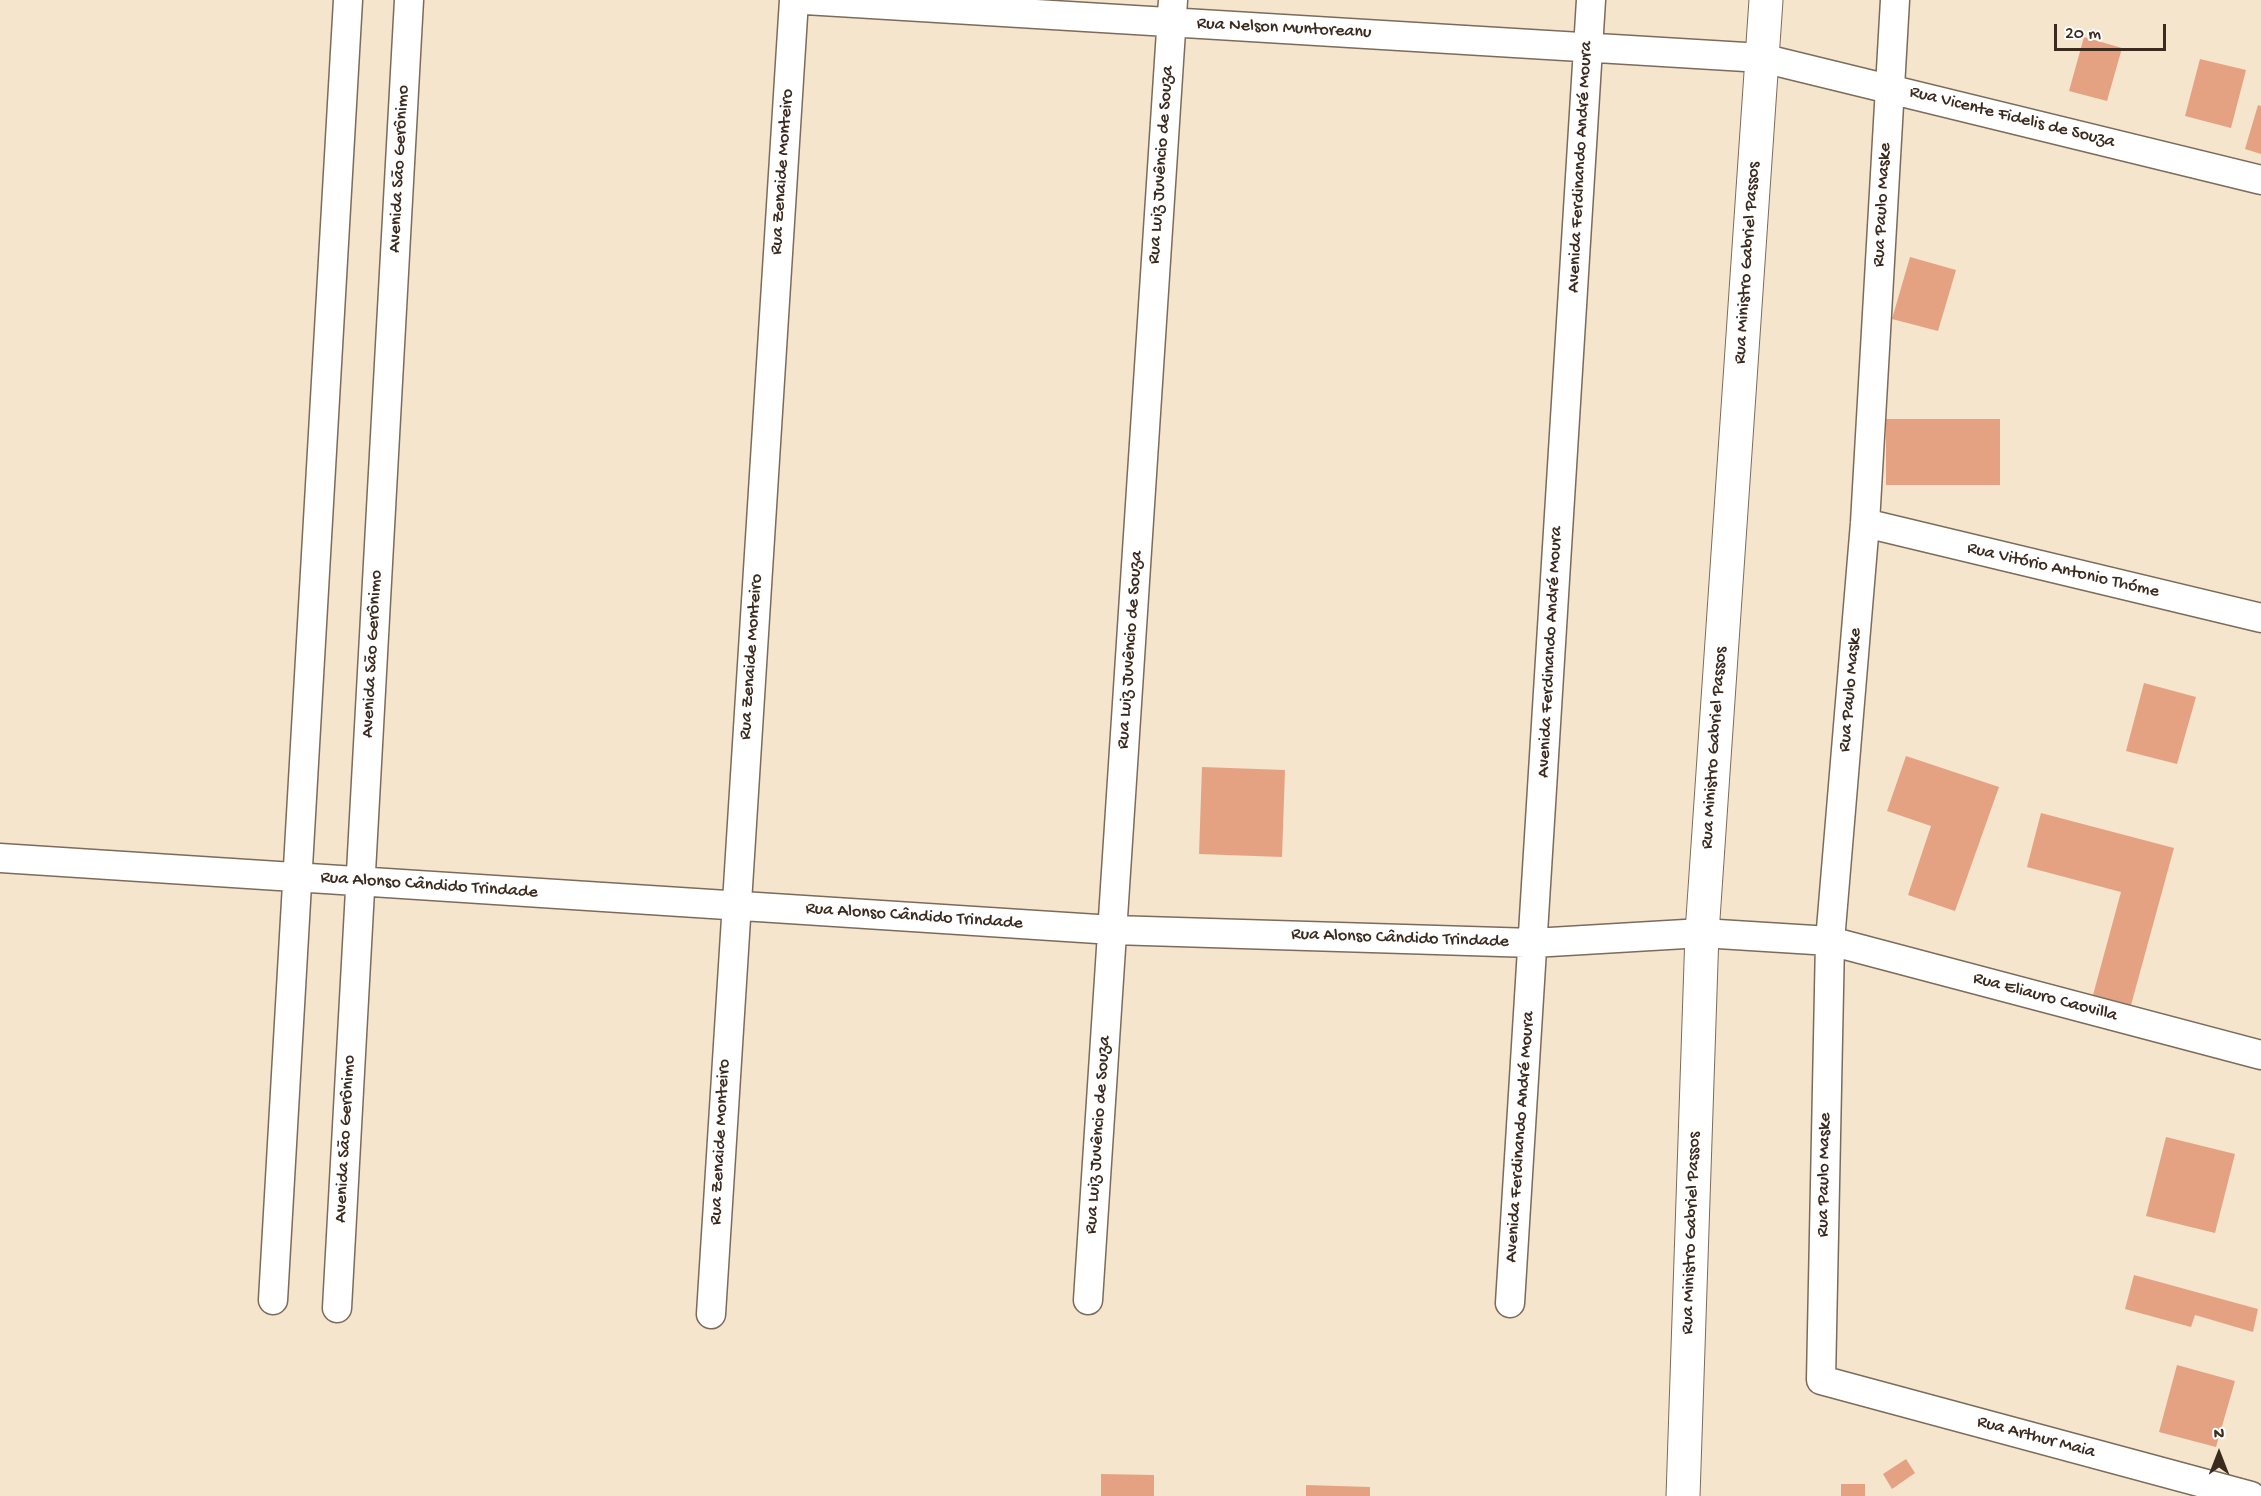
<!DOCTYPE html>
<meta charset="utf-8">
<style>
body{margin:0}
#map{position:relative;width:2261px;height:1496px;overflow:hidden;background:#f4e5cc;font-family:"Gochi Hand",sans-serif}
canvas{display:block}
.north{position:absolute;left:2189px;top:1424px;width:60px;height:60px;-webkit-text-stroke:4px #fff;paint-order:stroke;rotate:0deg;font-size:16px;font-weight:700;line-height:24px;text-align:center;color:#3b2a1e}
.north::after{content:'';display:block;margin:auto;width:21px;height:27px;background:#3b2a1e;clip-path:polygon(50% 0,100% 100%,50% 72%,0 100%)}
.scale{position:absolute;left:2054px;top:24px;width:112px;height:27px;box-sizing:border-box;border:3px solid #3b2a1e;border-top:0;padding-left:8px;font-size:18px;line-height:21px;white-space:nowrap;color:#3b2a1e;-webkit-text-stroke:4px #fff;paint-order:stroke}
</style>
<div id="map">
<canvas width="2261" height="1496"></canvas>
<div class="north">N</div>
<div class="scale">20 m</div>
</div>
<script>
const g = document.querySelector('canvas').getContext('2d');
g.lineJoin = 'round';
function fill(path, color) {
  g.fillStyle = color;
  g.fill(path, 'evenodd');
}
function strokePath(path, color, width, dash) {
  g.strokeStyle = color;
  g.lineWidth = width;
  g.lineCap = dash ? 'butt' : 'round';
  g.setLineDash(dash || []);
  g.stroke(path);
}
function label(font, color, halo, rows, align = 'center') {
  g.font = font + ' "Gochi Hand",sans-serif';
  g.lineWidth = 6;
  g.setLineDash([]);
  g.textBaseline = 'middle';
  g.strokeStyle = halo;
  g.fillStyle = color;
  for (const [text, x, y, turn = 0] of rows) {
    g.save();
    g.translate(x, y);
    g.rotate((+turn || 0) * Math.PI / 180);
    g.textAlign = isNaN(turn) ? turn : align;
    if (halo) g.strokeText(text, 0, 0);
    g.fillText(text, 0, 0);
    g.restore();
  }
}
fill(new Path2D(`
 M 2084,37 L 2122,48 L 2107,101 L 2069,91 Z
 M 2200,59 L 2246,70 L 2231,128 L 2185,116 Z
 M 2258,105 L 2261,106 L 2261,154 L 2245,149 Z
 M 1910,257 L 1956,270 L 1938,331 L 1892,319 Z
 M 1886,419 L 2000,419 L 2000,485 L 1886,485 Z
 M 2144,683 L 2196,697 L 2177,764 L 2126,751 Z
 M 1906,756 L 1999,787 L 1955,911 L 1908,895 L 1931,826 L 1887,811 Z
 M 1202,767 L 1285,770 L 1282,857 L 1199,854 Z
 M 2041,813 L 2174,848 L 2131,1005 L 2093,995 L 2121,892 L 2027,867 Z
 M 2166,1137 L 2235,1154 L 2215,1233 L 2146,1216 Z
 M 2134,1275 L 2258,1309 L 2253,1332 L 2195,1315 L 2191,1327 L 2125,1309 Z
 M 2177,1365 L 2235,1381 L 2216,1447 L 2159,1432 Z
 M 1906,1459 L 1915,1473 L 1892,1489 L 1883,1474 Z
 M 1101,1474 L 1154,1475 L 1154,1496 L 1101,1496 Z
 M 1841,1484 L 1865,1484 L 1865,1496 L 1841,1496 Z
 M 1306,1485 L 1370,1487 L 1370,1496 L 1306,1496 Z`), '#e5a283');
const minor = new Path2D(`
 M 805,0 L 1762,58 L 2261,180
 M 1895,0 L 1865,523 L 1830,941 L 1821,1380 L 2251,1496
 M 1865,523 L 2261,618
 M 0,858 L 1113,930 L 1533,943 L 1702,933 L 1830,941 L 2261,1055
 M 273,1300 L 348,0
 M 1088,1300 L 1173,0
 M 1510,1303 L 1591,0
 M 337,1308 L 409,0
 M 711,1314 L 794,0`);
const tertiary = new Path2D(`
 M 1683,1496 L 1702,933 L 1766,0`);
strokePath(minor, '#7c6b5b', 31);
strokePath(tertiary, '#7c6b5b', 35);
strokePath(minor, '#fff', 28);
strokePath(tertiary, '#fff', 33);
label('18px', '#3b2a1e', '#fff', [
 ["Rua Nelson Muntoreanu",1284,29,3],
 ["Rua Vicente Fidelis de Souza",2012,118,14],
 ["Rua Luiz Juvêncio de Souza",1162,165,-86],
 ["Avenida Ferdinando André Moura",1581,167,-87],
 ["Avenida São Gerônimo",400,169,-87],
 ["Rua Zenaide Monteiro",783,172,-86],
 ["Rua Paulo Maske",1883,205,-87],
 ["Rua Ministro Gabriel Passos",1748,263,-86],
 ["Rua Vitório Antonio Thóme",2063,571,13],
 ["Rua Luiz Juvêncio de Souza",1131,650,-86],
 ["Avenida Ferdinando André Moura",1551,652,-87],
 ["Avenida São Gerônimo",373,654,-87],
 ["Rua Zenaide Monteiro",752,657,-86],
 ["Rua Paulo Maske",1851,690,-85],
 ["Rua Ministro Gabriel Passos",1715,748,-86],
 ["Rua Alonso Cândido Trindade",429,886,4],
 ["Rua Alonso Cândido Trindade",914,917,4],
 ["Rua Alonso Cândido Trindade",1400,939,2],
 ["Rua Eliauro Caovilla",2045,998,15],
 ["Rua Luiz Juvêncio de Souza",1099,1135,-86],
 ["Avenida Ferdinando André Moura",1521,1137,-86],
 ["Avenida São Gerônimo",346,1139,-87],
 ["Rua Zenaide Monteiro",721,1142,-87],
 ["Rua Paulo Maske",1825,1175,-89],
 ["Rua Ministro Gabriel Passos",1692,1233,-88],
 ["Rua Arthur Maia",2036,1438,15]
]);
</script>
